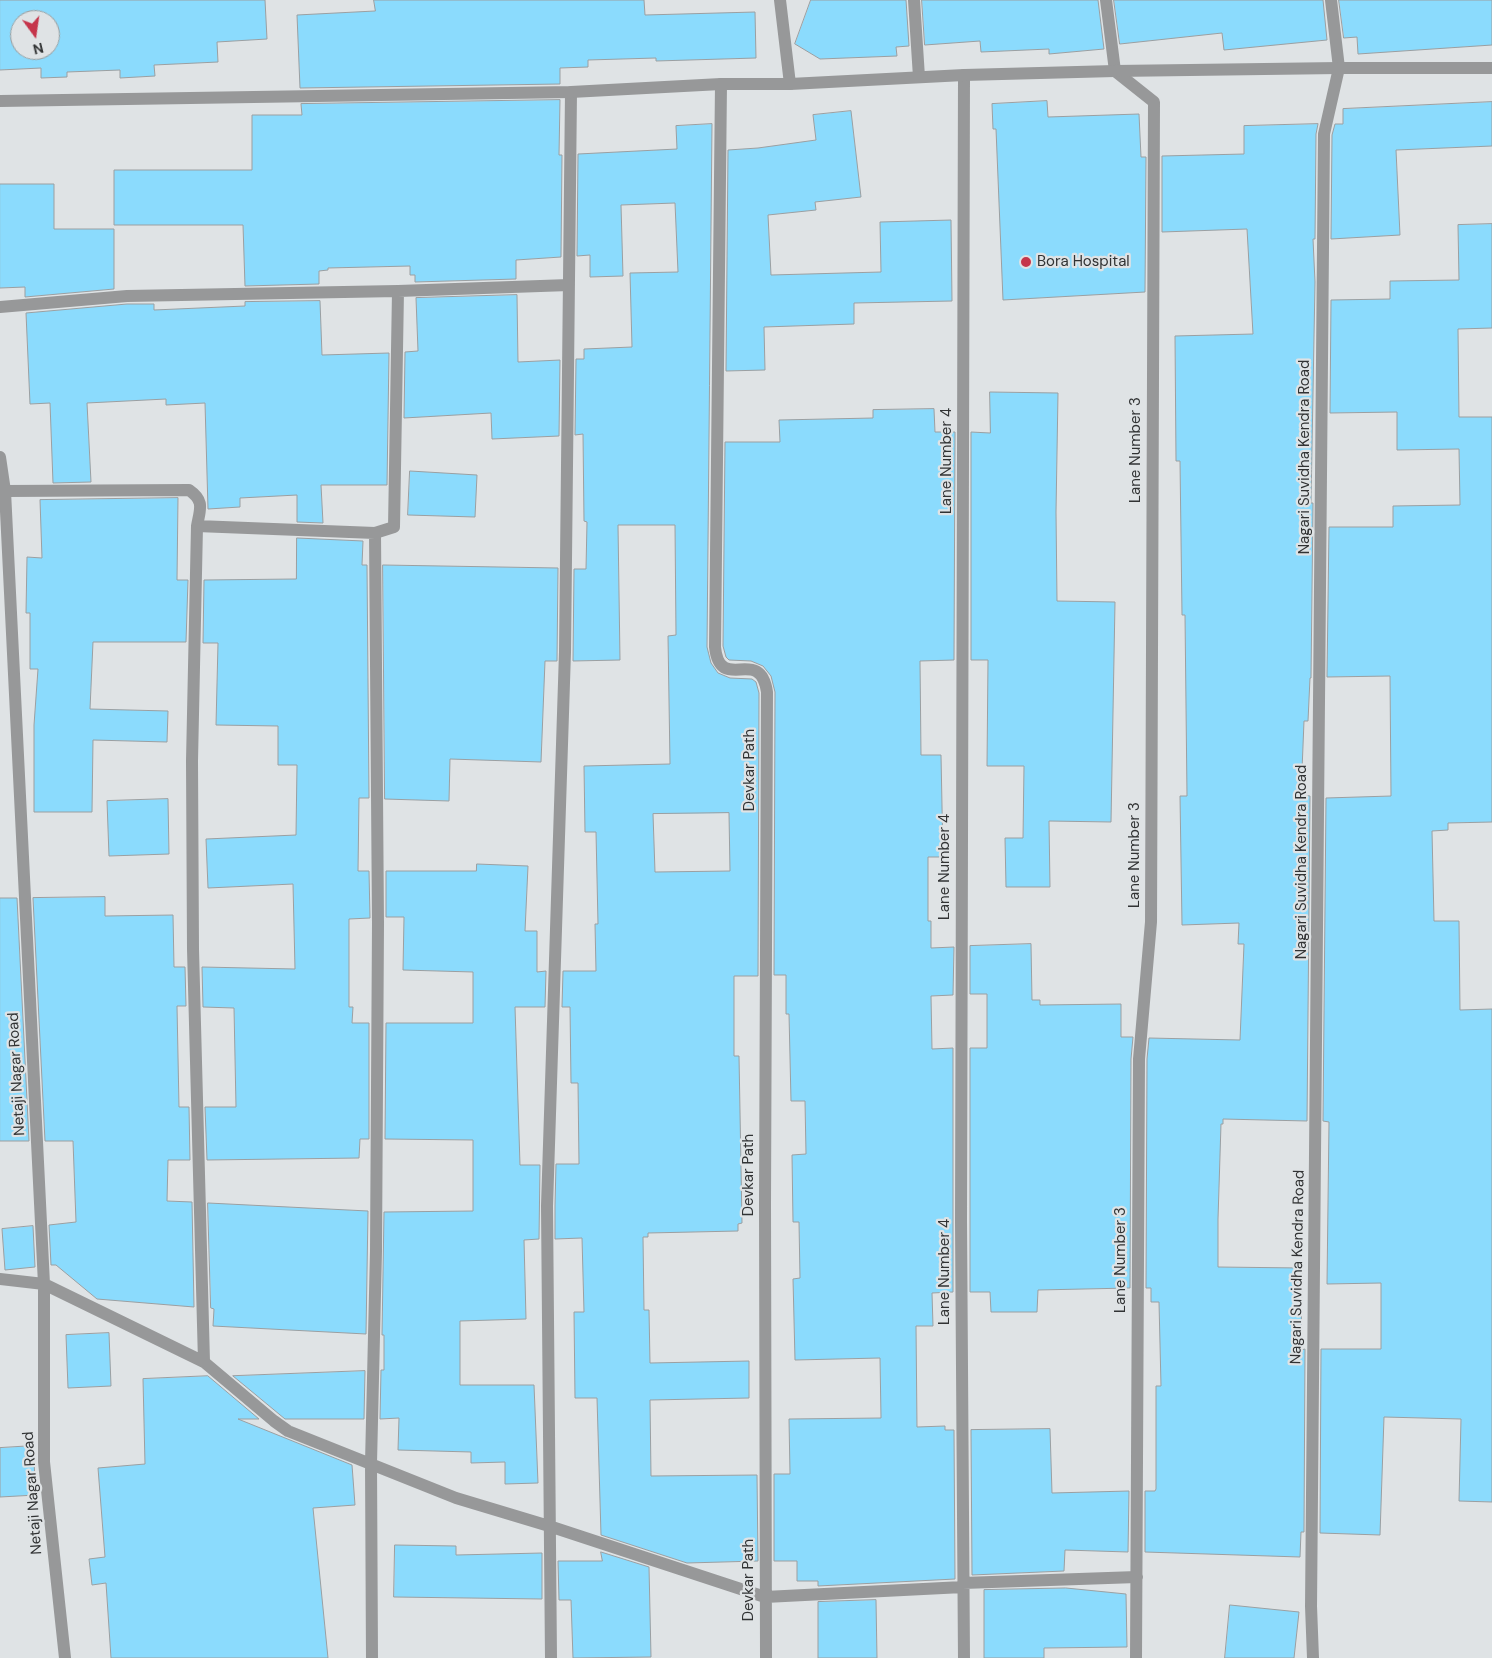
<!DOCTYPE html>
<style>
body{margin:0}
#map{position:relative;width:1492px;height:1658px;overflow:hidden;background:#dfe3e5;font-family:"DM Sans",sans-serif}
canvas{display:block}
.north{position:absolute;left:10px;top:10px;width:50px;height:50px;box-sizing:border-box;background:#dfe3e5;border:1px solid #999d9e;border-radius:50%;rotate:166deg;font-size:14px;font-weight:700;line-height:20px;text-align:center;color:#313334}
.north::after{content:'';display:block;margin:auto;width:18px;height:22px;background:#c5354b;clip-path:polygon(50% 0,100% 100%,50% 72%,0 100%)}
</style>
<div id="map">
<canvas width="1492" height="1658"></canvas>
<div class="north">N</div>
</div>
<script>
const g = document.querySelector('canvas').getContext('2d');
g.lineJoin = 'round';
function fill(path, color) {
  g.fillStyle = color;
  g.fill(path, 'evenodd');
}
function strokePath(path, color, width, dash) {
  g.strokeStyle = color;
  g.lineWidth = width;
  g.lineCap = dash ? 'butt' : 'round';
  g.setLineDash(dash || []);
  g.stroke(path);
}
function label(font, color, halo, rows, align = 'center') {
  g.font = font + ' "DM Sans",sans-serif';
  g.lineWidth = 4.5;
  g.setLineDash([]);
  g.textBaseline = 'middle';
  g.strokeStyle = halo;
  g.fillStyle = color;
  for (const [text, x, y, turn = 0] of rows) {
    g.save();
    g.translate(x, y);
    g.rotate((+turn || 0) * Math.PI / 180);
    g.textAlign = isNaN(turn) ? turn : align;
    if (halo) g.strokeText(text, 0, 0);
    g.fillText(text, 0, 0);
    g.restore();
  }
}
const building = new Path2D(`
 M 0,0 L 265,0 L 267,39 L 217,42 L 218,62 L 154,65 L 155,76 L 120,78 L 120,70 L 67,72 L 67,77 L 41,78 L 41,68 L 0,70 ZM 20,20 L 50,20 L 50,50 L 20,50 Z
 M 374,0 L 644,0 L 645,15 L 755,12 L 756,58 L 656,61 L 656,58 L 588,60 L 588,67 L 560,68 L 560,84 L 300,88 L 297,15 L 375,11 Z
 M 811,0 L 906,0 L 909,46 L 896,47 L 897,56 L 820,59 L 795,44 Z
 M 922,0 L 1098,0 L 1104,49 L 1049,54 L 1049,49 L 981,52 L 980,41 L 925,45 Z
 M 1114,0 L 1323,0 L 1327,40 L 1224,50 L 1222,33 L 1120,44 Z
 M 1339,0 L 1492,0 L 1492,45 L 1358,54 L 1357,37 L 1344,38 Z
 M 560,100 L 559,155 L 562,155 L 561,257 L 516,260 L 516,279 L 415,282 L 415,275 L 410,275 L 410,266 L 328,268 L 328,270 L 319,271 L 319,284 L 245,286 L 243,225 L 114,225 L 114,170 L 252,170 L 252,115 L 302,115 L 301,104 Z
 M 1047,101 L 1048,117 L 1139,114 L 1141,157 L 1146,157 L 1145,292 L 1003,300 L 996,129 L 993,129 L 992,104 Z
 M 1492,102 L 1492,146 L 1396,150 L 1400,235 L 1331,239 L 1332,135 L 1335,124 L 1343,124 L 1343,109 Z
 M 851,111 L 861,197 L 815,202 L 816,210 L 768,215 L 771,275 L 881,272 L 880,222 L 951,220 L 952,301 L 854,303 L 854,324 L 764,327 L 765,370 L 726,371 L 728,150 L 758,148 L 816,140 L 813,115 Z
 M 712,124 L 707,647 L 711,663 L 718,673 L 730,678 L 752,679 L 756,682 L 759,693 L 758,976 L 734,976 L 734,1056 L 739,1056 L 742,1223 L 738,1224 L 738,1231 L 648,1233 L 648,1237 L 643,1237 L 644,1310 L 649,1310 L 650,1363 L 749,1361 L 749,1398 L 650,1400 L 651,1476 L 757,1475 L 758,1561 L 687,1563 L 601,1535 L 597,1398 L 575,1398 L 574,1312 L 584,1312 L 582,1238 L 555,1239 L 555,1206 L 556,1164 L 579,1164 L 578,1083 L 571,1083 L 570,1007 L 562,1007 L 563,971 L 596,971 L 595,924 L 598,924 L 596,832 L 585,832 L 584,766 L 670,764 L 668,636 L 676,635 L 675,525 L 618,525 L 620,660 L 573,661 L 574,569 L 586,569 L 587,522 L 584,521 L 583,434 L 575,435 L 576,359 L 584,359 L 584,349 L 632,347 L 630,273 L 678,272 L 675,203 L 621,205 L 623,276 L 590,277 L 590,255 L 577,256 L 578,154 L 677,149 L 676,126 ZM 729,813 L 730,871 L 655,872 L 653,814 Z
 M 1318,124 L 1316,134 L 1315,239 L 1313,239 L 1315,282 L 1311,503 L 1313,503 L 1311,678 L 1310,678 L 1308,721 L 1304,721 L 1301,795 L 1310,796 L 1307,1121 L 1223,1119 L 1223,1124 L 1221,1124 L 1218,1219 L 1218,1267 L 1302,1268 L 1301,1350 L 1305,1349 L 1304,1532 L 1301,1532 L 1300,1557 L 1145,1552 L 1145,1491 L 1155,1491 L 1156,1489 L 1156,1386 L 1161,1386 L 1159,1302 L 1151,1302 L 1151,1288 L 1146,1288 L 1147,1059 L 1149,1038 L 1240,1040 L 1244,944 L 1238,944 L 1239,923 L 1182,925 L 1180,796 L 1187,796 L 1185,615 L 1182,615 L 1180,461 L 1176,461 L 1175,336 L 1253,334 L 1247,229 L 1162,232 L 1162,156 L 1244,154 L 1244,126 Z
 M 0,184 L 54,184 L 54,229 L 114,229 L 114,289 L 25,297 L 25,287 L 0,288 Z
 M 1492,224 L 1492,328 L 1458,329 L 1459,417 L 1492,417 L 1492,822 L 1448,823 L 1448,830 L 1432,831 L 1434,921 L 1459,921 L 1460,1010 L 1492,1009 L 1492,1502 L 1459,1501 L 1461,1419 L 1384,1417 L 1380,1535 L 1320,1533 L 1321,1349 L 1381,1349 L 1381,1283 L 1327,1284 L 1329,1122 L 1323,1121 L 1326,798 L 1391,796 L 1390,676 L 1327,677 L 1329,527 L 1393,527 L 1393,506 L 1460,505 L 1459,449 L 1397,450 L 1397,412 L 1330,413 L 1331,300 L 1390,299 L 1390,281 L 1459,280 L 1458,225 Z
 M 517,295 L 518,362 L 560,360 L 559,436 L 492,439 L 491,413 L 404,418 L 405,352 L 418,351 L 416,298 Z
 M 320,301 L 322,355 L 389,353 L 387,485 L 321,485 L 323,523 L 297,522 L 297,495 L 240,498 L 240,507 L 208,509 L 205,403 L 166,405 L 166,399 L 87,403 L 91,482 L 53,483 L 50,403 L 30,404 L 26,313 L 127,304 L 154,304 L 154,310 L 245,306 L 245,302 Z
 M 990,392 L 1058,393 L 1056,512 L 1057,601 L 1115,602 L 1111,822 L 1049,821 L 1050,887 L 1006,887 L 1005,838 L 1023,838 L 1024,766 L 987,766 L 988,660 L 971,660 L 971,432 L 990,433 Z
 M 934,409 L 935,432 L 955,432 L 954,660 L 920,661 L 921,755 L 941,755 L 943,857 L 928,857 L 928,921 L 931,921 L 931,948 L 954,947 L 953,995 L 931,996 L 932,1049 L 953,1048 L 953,1292 L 932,1293 L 933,1326 L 916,1326 L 917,1427 L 945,1426 L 945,1430 L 954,1430 L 955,1579 L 818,1586 L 818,1581 L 797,1581 L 797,1561 L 774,1561 L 774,1474 L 790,1474 L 789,1419 L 881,1418 L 880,1358 L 795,1360 L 793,1279 L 800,1278 L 799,1222 L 793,1222 L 792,1155 L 806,1154 L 805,1101 L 791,1101 L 789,1014 L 786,1014 L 786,975 L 774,975 L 775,692 L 771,676 L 763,666 L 751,661 L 729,660 L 726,657 L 723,646 L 725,442 L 780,442 L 779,420 L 873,418 L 873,410 Z
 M 410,471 L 477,475 L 475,517 L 408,515 Z
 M 178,498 L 177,580 L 188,580 L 186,642 L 93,642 L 90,709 L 168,711 L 167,742 L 93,740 L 92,812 L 34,812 L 34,725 L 38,669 L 30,669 L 30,613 L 26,613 L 27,557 L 42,558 L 40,500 Z
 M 297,538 L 363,541 L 362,565 L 367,565 L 369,798 L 359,798 L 358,871 L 369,871 L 370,918 L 349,919 L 349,1007 L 353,1007 L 352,1023 L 369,1023 L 369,1139 L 360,1139 L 359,1158 L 207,1160 L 205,1107 L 236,1107 L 234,1008 L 203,1007 L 202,967 L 295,969 L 293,884 L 208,888 L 206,839 L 296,835 L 297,765 L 278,765 L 278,726 L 216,725 L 218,643 L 203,643 L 204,580 L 296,579 Z
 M 383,565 L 558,568 L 557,661 L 545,661 L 541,762 L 450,759 L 449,801 L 385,799 Z
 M 168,799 L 169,854 L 109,856 L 107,801 Z
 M 477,864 L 528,866 L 525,931 L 537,931 L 537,972 L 546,971 L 545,1007 L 515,1007 L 520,1165 L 540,1165 L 539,1239 L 524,1240 L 526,1319 L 460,1321 L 460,1385 L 534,1385 L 538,1483 L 505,1484 L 505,1462 L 471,1463 L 471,1452 L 398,1450 L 399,1418 L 380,1419 L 381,1370 L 384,1370 L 384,1335 L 382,1335 L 384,1212 L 473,1211 L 473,1140 L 385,1139 L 386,1023 L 473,1023 L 473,972 L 403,970 L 404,917 L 386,917 L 386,871 L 476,871 Z
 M 105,897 L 105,916 L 173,915 L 174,967 L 185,967 L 186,1006 L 177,1006 L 179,1107 L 189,1107 L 190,1160 L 168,1160 L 167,1201 L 192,1202 L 194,1307 L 97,1299 L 56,1265 L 51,1265 L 49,1225 L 76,1222 L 73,1141 L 45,1141 L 33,898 Z
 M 0,898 L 17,898 L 29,1141 L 0,1141 Z
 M 1031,944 L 1032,1000 L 1040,1000 L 1040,1005 L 1121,1004 L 1121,1037 L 1133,1037 L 1131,1059 L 1130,1288 L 1038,1290 L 1037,1312 L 991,1312 L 990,1292 L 970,1292 L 970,1048 L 987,1048 L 987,994 L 970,994 L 970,946 Z
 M 208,1203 L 368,1211 L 366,1334 L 213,1326 L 214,1309 L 211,1308 Z
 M 33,1226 L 35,1267 L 5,1270 L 2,1229 Z
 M 109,1333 L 111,1386 L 68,1388 L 66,1335 Z
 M 365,1371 L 364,1419 L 285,1419 L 233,1376 Z
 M 208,1376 L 259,1419 L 238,1419 L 352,1465 L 355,1505 L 313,1508 L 328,1658 L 111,1658 L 106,1583 L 92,1585 L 89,1559 L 105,1557 L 98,1468 L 145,1464 L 143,1379 Z
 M 1050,1429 L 1052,1493 L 1129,1491 L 1128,1552 L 1065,1550 L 1064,1571 L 972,1575 L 971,1430 Z
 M 33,1446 L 36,1495 L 0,1497 L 0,1448 Z
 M 395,1545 L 456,1546 L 456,1555 L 542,1553 L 542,1599 L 394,1597 Z
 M 601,1552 L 649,1567 L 651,1657 L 573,1658 L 571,1600 L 559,1600 L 558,1561 L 602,1561 Z
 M 1066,1588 L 1126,1594 L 1127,1647 L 1044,1648 L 1044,1658 L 984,1658 L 984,1590 Z
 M 876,1600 L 877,1658 L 818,1658 L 818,1602 Z
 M 1230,1605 L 1299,1612 L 1294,1658 L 1225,1658 Z`);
fill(building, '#8bdbfd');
strokePath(building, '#9b9fa1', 1);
strokePath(new Path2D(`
 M 780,0 L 790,84
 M 914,0 L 919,77
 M 1106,0 L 1115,71 L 1154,102 L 1151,922 L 1139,1059 L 1136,1658
 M 721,84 L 715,647 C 720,695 760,644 767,692 L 765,1204 L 766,1658
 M 0,307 L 127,296 L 398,291 L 569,285
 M 0,457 L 5,491 L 44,1284 L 44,1462 L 65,1658
 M 5,491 L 189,490 C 205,501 200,509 197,526 L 192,761 L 193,949 L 204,1362
 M 197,526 L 375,533 L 394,527 L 398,291
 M 0,1279 L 44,1284 L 204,1362 L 274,1421 L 288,1431 L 456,1498 L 549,1526 L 765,1597 L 963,1587
 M 963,1583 L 1137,1577
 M 372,1658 L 371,1463 L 376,1251 L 378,924 L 375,533
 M 551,1658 L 547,1206 L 565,652 L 571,92
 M 964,1658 L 961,1221 L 964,75
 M 1313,1658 L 1311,1606 L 1324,134 L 1339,68 L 1331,0`), '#979899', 12);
strokePath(new Path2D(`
 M 0,101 L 571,92 L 721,84 L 790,84 L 964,75 L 1115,71 L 1339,68 L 1492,68`), '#979899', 12);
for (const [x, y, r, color] of [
 [1026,262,6,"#c5354b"]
]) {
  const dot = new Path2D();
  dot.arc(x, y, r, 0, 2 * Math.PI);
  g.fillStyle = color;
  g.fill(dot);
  strokePath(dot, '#dfe3e5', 2);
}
label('15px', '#313334', '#dfe3e5', [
 ["Bora Hospital",1037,262]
], 'left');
label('15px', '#313334', '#dfe3e5', [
 ["Lane Number 3",1136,450,-90],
 ["Nagari Suvidha Kendra Road",1305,457,-90],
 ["Lane Number 4",947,461,-90],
 ["Devkar Path",750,770,-90],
 ["Lane Number 3",1135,855,-90],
 ["Nagari Suvidha Kendra Road",1302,862,-90],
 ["Lane Number 4",945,867,-90],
 ["Netaji Nagar Road",17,1074,-93],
 ["Devkar Path",749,1175,-90],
 ["Lane Number 3",1121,1260,-90],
 ["Nagari Suvidha Kendra Road",1298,1267,-89],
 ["Lane Number 4",945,1272,-90],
 ["Netaji Nagar Road",33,1493,-94],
 ["Devkar Path",749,1580,-90]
]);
</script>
